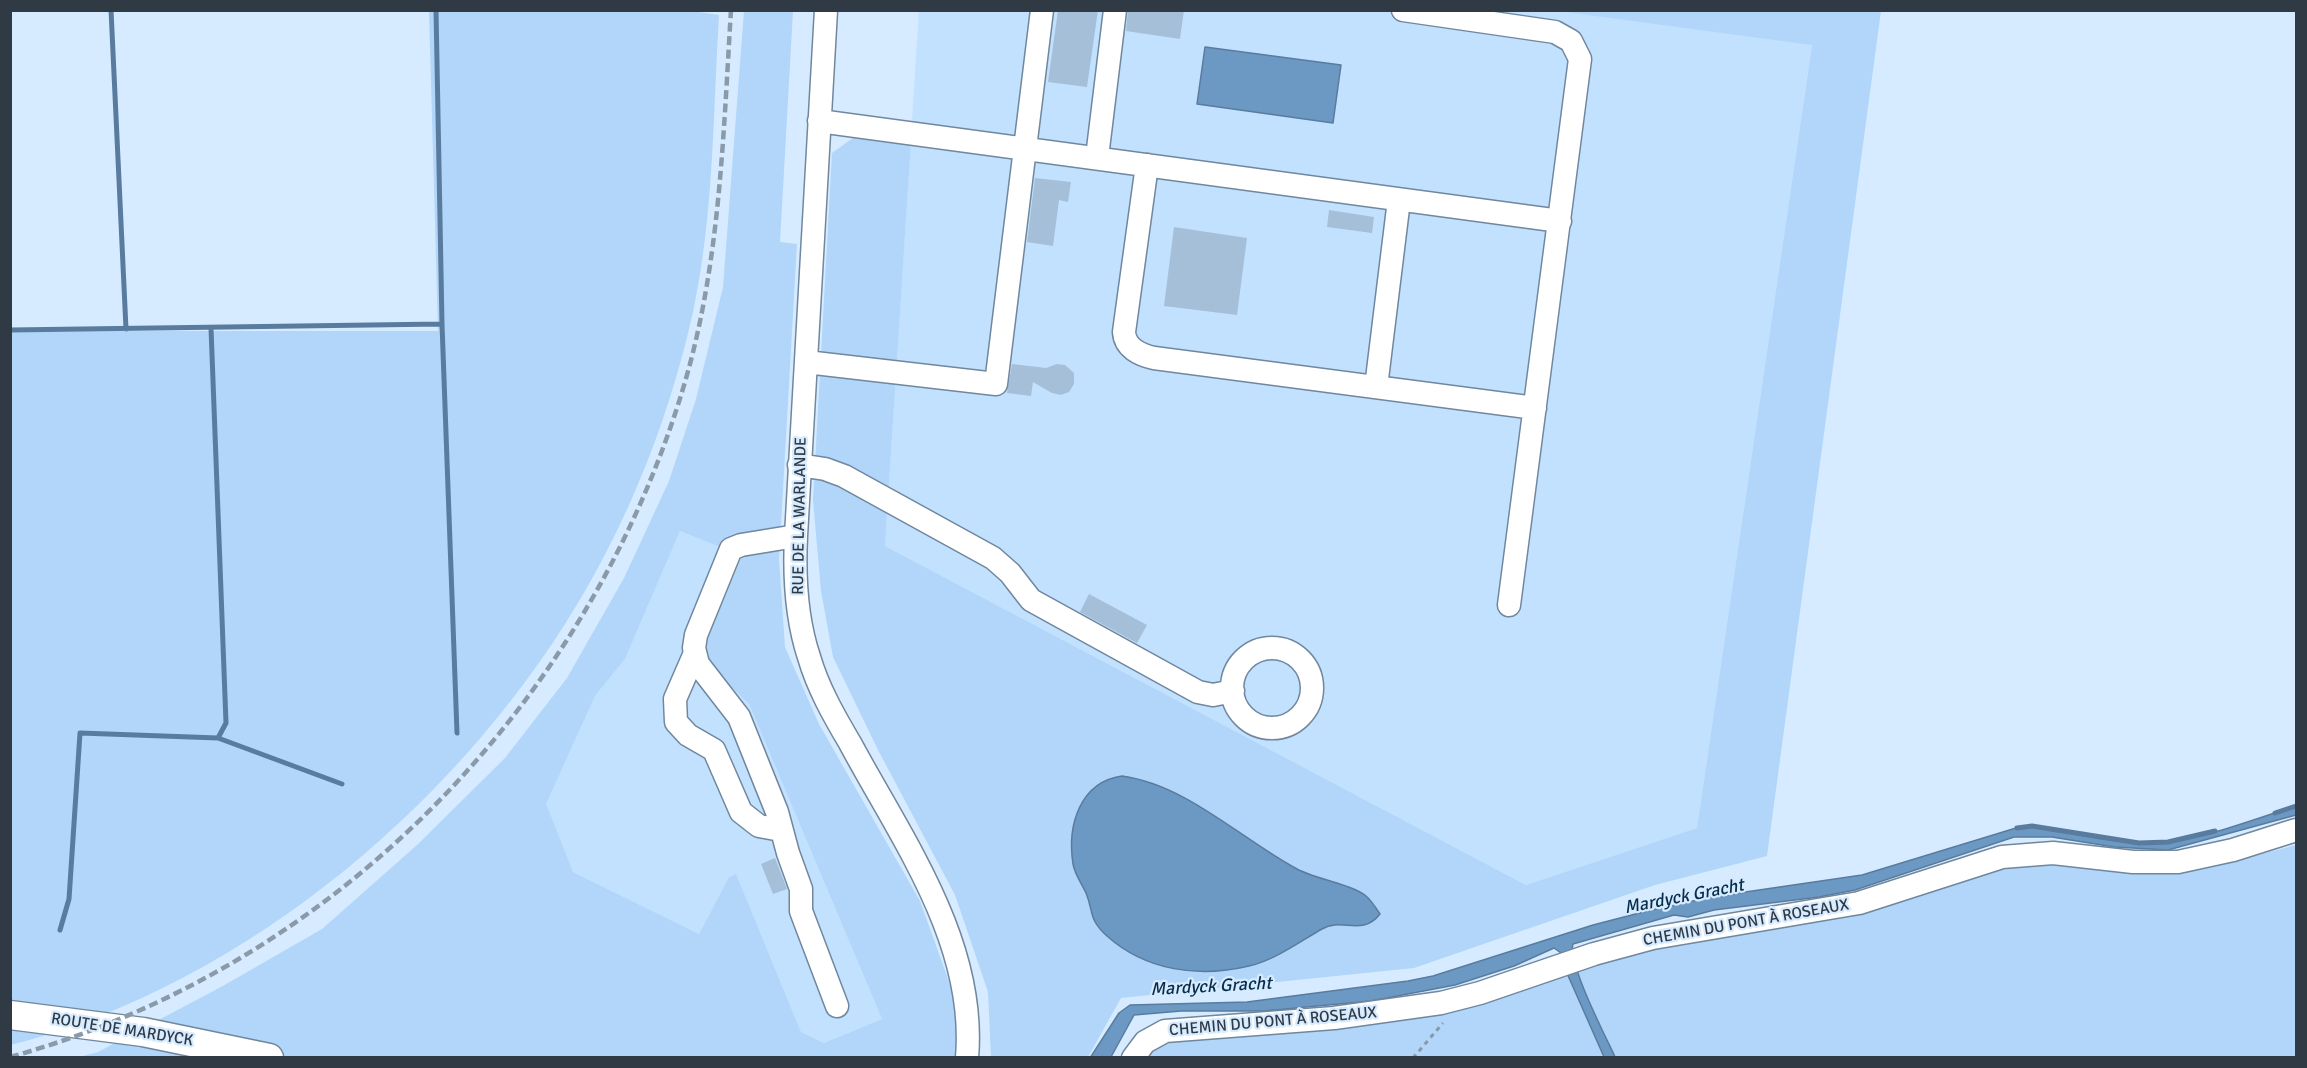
<!DOCTYPE html>
<meta charset="utf-8">
<style>
body{margin:0}
#map{position:relative;width:2307px;height:1068px;overflow:hidden;background:#d6ebff;font-family:Signika,sans-serif}
canvas{display:block}
.frame{position:absolute;inset:0;border:12px solid #303a44;pointer-events:none}
</style>
<div id="map">
<canvas width="2307" height="1068"></canvas>
<div class="frame"></div>
</div>
<script>
const g = document.querySelector('canvas').getContext('2d');
g.lineJoin = 'round';
function fill(path, color) {
  g.fillStyle = color;
  g.fill(path, 'evenodd');
}
function strokePath(path, color, width, dash) {
  g.strokeStyle = color;
  g.lineWidth = width;
  g.lineCap = dash ? 'butt' : 'round';
  g.setLineDash(dash || []);
  g.stroke(path);
}
function label(font, color, halo, rows, align = 'center') {
  g.font = font + ' Signika,sans-serif';
  g.lineWidth = 4.5;
  g.setLineDash([]);
  g.textBaseline = 'middle';
  g.strokeStyle = halo;
  g.fillStyle = color;
  for (const [text, x, y, turn = 0] of rows) {
    g.save();
    g.translate(x, y);
    g.rotate((+turn || 0) * Math.PI / 180);
    g.textAlign = isNaN(turn) ? turn : align;
    if (halo) g.strokeText(text, 0, 0);
    g.fillText(text, 0, 0);
    g.restore();
  }
}
fill(new Path2D(`
 M 1558,10 L 1812,44 L 1697,828 L 1526,885 L 885,546 L 919,11 Z
 M 680,531 L 742,556 L 704,647 L 723,680 L 749,704 L 882,1019 L 824,1043 L 801,1032 L 736,875 L 729,877 L 699,934 L 573,872 L 545,804 L 595,696 L 625,659 Z`), '#c1e1ff');
fill(new Path2D(`
 M 685,10 L 719,15 C 713,113 714,215 693,312 C 672,406 637,500 589,584 C 469,796 248,984 11,1045 L 11,331 L 438,331 L 429,11 Z
 M 744,11 L 793,11 L 780,242 L 797,244 L 779,559 L 785,647 L 819,724 L 920,901 L 957,1004 L 956,1057 L 75,1058 L 98,1052 L 221,987 L 322,929 L 417,845 L 505,758 L 567,678 L 624,578 L 669,481 L 696,399 L 723,287 ZM 680,531 L 742,556 L 704,647 L 706,663 L 749,704 L 882,1019 L 824,1043 L 801,1032 L 736,874 L 729,877 L 699,934 L 573,872 L 546,804 L 595,696 L 625,659 Z
 M 1558,11 L 1881,11 L 1767,856 L 1655,885 L 1414,968 L 1121,998 L 1088,1057 L 991,1057 L 988,992 L 955,895 L 878,750 L 833,657 L 821,591 L 813,500 L 832,153 L 857,135 L 911,141 L 885,546 L 1526,885 L 1697,828 L 1812,45 Z
 M 2296,845 L 2296,1057 L 1144,1058 L 1166,1038 L 1332,1026 L 1983,869 L 2056,860 L 2141,871 L 2208,868 Z`), '#b1d6f9');
const water = new Path2D(`
 M 1205,47 L 1341,65 L 1333,123 L 1197,104 Z
 M 1122,776 C 1187,785 1241,839 1297,869 C 1315,879 1351,884 1366,896 C 1371,900 1376,908 1380,914 C 1362,937 1342,917 1322,929 C 1299,942 1275,960 1249,966 C 1199,978 1146,971 1107,936 C 1088,919 1094,912 1086,893 C 1081,882 1075,875 1073,864 C 1067,825 1080,782 1122,776 Z
 M 2296,806 L 2296,815 L 2168,850 L 2114,847 L 2052,837 L 2014,837 L 1855,890 L 1819,897 L 1714,910 L 1688,917 L 1674,915 L 1573,944 C 1567,962 1606,1037 1615,1057 L 1604,1057 L 1566,971 L 1561,953 L 1554,948 L 1514,966 L 1455,985 L 1371,1001 L 1264,1011 L 1181,1011 L 1134,1015 L 1111,1057 L 1090,1058 L 1119,1013 L 1130,1005 L 1247,1002 L 1408,981 L 1433,976 L 1593,925 L 1647,911 L 1711,897 L 1862,875 L 2016,828 L 2032,826 C 2075,833 2124,847 2168,842 C 2212,836 2255,819 2296,806 Z`);
fill(water, '#6b99c4');
strokePath(water, '#597c9e', 1.5);
strokePath(new Path2D(`
 M 111,10 L 126,329
 M 436,10 L 442,324 L 457,733
 M 211,328 L 226,723 L 218,738
 M 10,330 L 442,324
 M 2275,813 L 2296,806
 M 2017,828 L 2032,826 L 2139,843 L 2168,842 L 2215,831
 M 60,930 L 69,899 L 80,733 L 218,738 L 342,784`), '#597c9e', 5);
fill(new Path2D(`
 M 1058,10 L 1098,10 L 1087,87 L 1048,82 Z
 M 1128,10 L 1184,10 L 1180,39 L 1126,31 Z
 M 1035,178 L 1071,182 L 1068,202 L 1059,200 L 1053,246 L 1027,242 Z
 M 1329,210 L 1374,217 L 1372,233 L 1327,227 Z
 M 1174,227 L 1247,238 L 1237,315 L 1164,306 Z
 M 1012,364 L 1046,368 L 1057,364 L 1065,365 L 1074,373 L 1074,384 L 1069,392 L 1061,395 L 1052,393 L 1033,382 L 1031,396 L 1007,393 Z
 M 1089,594 L 1147,625 L 1137,643 L 1080,612 Z
 M 775,858 L 787,889 L 773,894 L 761,864 Z`), '#a6bfd8');
const minor = new Path2D(`
 M 826,10 L 796,536 C 794,577 796,618 809,657 C 818,688 834,716 850,743 C 902,840 977,942 967,1058
 M 1403,10 L 1555,32 L 1571,41 L 1580,59 L 1509,605
 M 819,121 L 1560,221
 M 1097,157 L 1115,10
 M 1147,165 L 1124,332 C 1125,348 1140,355 1154,358 L 1535,408
 M 806,362 L 996,384 L 1042,10
 M 1376,387 L 1399,200
 M 799,465 L 825,469 L 844,476 L 993,558 L 1010,573 L 1031,600 L 1198,692 L 1213,695 L 1233,691
 M 796,536 L 741,545 L 731,549 L 696,635 L 694,648 L 698,664 L 739,717 L 777,812 L 788,853 L 801,889 L 801,911 L 837,1006
 M1232 688a40 40 0 1 1 80 0a40 40 0 1 1-80 0Z
 M 695,653 L 675,699 L 676,722 L 688,735 L 714,750 L 741,812 L 759,826 L 781,830
 M 1133,1058 L 1145,1042 L 1165,1031 L 1334,1018 L 1441,1003 L 1480,993 L 1594,954 L 1653,938 L 1859,903 L 2002,857 L 2053,853 L 2133,862 L 2178,862 L 2233,850 L 2296,830`);
const major = new Path2D(`
 M 10,1015 L 143,1032 L 269,1058`);
strokePath(minor, '#70879e', 25);
strokePath(major, '#70879e', 31);
strokePath(new Path2D(`
 M 1413,1058 L 1443,1023`), '#8999a8', 3, [4.5, 4.5]);
strokePath(minor, '#fff', 22);
strokePath(major, '#fff', 28);
strokePath(new Path2D(`
 M 10,1057 C 331,968 585,709 682,392 C 720,268 723,139 731,10`), '#8a9aa9', 4.5, [9, 4.5]);
label('16px', '#303a44', '#d6ebff', [
 ["RUE DE LA WARLANDE",800,516,-89],
 ["CHEMIN DU PONT À ROSEAUX",1746,923,-10],
 ["CHEMIN DU PONT À ROSEAUX",1273,1022,-5],
 ["ROUTE DE MARDYCK",122,1030,9]
]);
label('italic 18px', '#082d4b', '#d6ebff', [
 ["Mardyck Gracht",1684,897,-11],
 ["Mardyck Gracht",1211,987,-3]
]);
</script>
